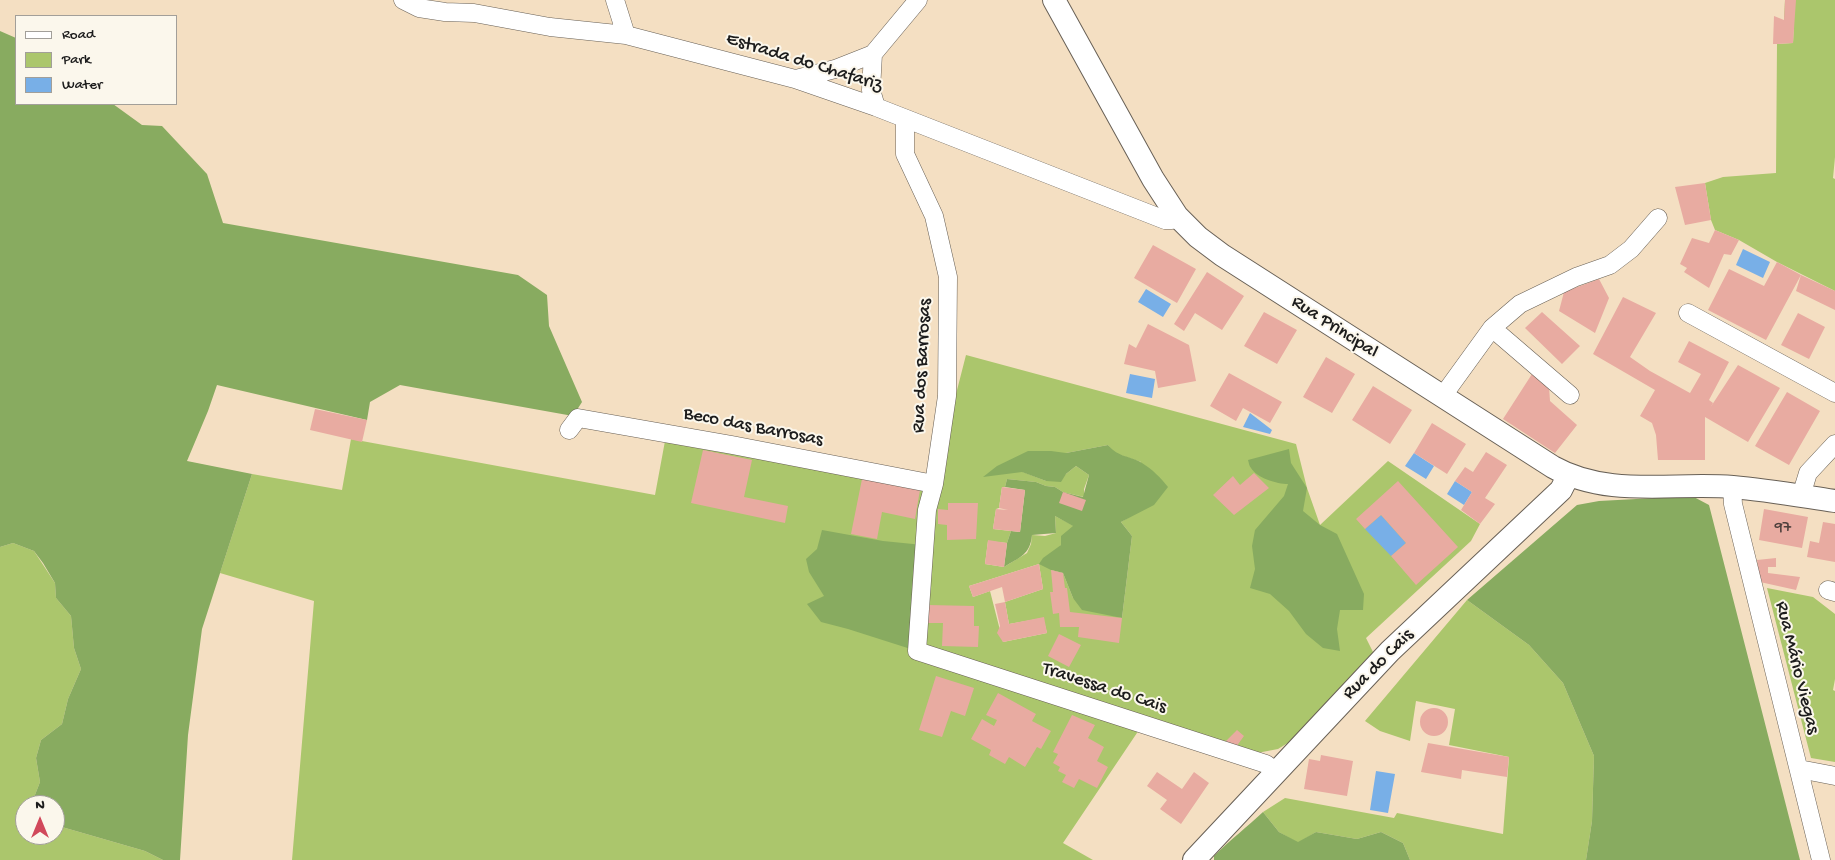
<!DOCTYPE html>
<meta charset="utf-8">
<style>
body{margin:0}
#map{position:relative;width:1835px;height:860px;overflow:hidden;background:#f4dfc2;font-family:"Gochi Hand",sans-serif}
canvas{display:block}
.legend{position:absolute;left:15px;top:15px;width:162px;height:90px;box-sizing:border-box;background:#fbf7ec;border:1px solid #a29f99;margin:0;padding:6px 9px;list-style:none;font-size:15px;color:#1c1c1c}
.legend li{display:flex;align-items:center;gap:10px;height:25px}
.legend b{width:25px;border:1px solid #a29f99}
.north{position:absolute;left:15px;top:795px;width:50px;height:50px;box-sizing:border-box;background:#fbf7ec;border:1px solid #a29f99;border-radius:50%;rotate:0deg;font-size:14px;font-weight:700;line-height:20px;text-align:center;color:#1c1c1c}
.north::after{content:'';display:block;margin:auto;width:18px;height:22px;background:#d1495b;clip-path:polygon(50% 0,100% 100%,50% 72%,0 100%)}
</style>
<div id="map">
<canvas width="1835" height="860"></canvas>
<ul class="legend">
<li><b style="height:6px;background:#fff"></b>Road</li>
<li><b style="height:14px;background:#abc66c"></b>Park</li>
<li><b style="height:14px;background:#78afe7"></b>Water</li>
</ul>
<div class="north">N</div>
</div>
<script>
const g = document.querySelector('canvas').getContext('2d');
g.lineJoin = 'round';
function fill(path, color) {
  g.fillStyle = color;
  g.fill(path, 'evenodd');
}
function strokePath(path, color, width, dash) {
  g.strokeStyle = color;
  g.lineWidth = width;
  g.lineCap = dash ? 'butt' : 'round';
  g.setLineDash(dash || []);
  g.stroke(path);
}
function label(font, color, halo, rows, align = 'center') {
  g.font = font + ' "Gochi Hand",sans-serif';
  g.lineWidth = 4;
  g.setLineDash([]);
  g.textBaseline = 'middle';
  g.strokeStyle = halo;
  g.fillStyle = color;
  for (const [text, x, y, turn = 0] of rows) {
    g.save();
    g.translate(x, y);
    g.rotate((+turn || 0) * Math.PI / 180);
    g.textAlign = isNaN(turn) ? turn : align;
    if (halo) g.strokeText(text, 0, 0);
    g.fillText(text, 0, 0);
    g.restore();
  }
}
fill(new Path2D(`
 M 1785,0 L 1835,0 L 1835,157 L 1833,178 L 1835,179 L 1835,291 L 1777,262 L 1739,240 L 1715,230 L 1711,220 L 1705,183 L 1723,177 L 1776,173 L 1777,44 L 1793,43 L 1794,23 L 1784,20 Z
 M 966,355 L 1296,444 L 1307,488 L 1320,525 L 1388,461 L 1480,524 L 1471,541 L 1366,638 L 1374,654 L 1299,736 L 1278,749 L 1257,753 L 1143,724 L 1063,843 L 1093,860 L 292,860 L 314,601 L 220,573 L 252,474 L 342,490 L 351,439 L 655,495 L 665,441 L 933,484 ZM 1108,445 L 1114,453 L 1141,462 L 1131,516 L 1121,522 L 1132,536 L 1122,618 L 1073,598 L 1063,573 L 1051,570 L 1061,545 L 1074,526 L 1055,516 L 1056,533 L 1045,536 L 1032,535 L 1031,544 L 1027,553 L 1004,567 L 985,564 L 988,541 L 1007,543 L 1011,531 L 993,529 L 996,509 L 999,508 L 1002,487 L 1005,487 L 1007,479 L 1036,482 L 1046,486 L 1055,487 L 1063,492 L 1084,497 L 1084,489 L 1089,475 L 1076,466 L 1066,474 L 1046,481 L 1023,472 L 1066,453 ZM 1039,564 L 1043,589 L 1005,602 L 1009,624 L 1043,618 L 1047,633 L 1003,642 L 990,591 L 973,597 L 969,586 Z
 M 13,543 L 34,551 L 55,583 L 56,598 L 71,616 L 74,648 L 81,669 L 68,699 L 62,724 L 41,740 L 36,758 L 40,782 L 31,805 L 25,805 L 25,835 L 55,835 L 55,825 L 145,851 L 163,860 L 0,860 L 0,547 Z
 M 1767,588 L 1813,597 L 1835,614 L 1835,679 L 1833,690 L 1835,691 L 1835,762 L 1811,758 Z
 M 1467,600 L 1529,645 L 1563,683 L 1594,756 L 1592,821 L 1586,860 L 1410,860 L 1403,843 L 1381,832 L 1357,839 L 1316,832 L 1298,843 L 1279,832 L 1263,812 L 1285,798 L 1394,818 L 1397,813 L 1503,834 L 1509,757 L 1449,745 L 1455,709 L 1416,701 L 1410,741 L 1380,731 L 1365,721 Z`), '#abc66c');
fill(new Path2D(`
 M 0,31 L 16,38 L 16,104 L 113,104 L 142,125 L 162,126 L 207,174 L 223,223 L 518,275 L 547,295 L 549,326 L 582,402 L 573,416 L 400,385 L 370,402 L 367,420 L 217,385 L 208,411 L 187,461 L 252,474 L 202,629 L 188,735 L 180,860 L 163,860 L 145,851 L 55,825 L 55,805 L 31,805 L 40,782 L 36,758 L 41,740 L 62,724 L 68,699 L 81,669 L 74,648 L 71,616 L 56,598 L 55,583 L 43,563 L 34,551 L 13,543 L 0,547 Z
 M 1108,445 C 1119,458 1129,455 1142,463 C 1152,469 1161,478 1168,487 L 1154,505 L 1121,522 L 1132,536 L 1122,618 L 1082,610 L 1073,598 L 1063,573 L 1051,570 L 1039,564 L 1043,558 L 1061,545 L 1061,536 L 1073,526 L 1055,516 L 1056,533 L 1032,535 C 1030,555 1020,557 1004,567 L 1007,543 L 1011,531 L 1020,532 L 1025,490 L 1005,487 L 1007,479 L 1036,482 L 1046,486 L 1055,487 L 1063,492 L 1083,497 L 1089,475 L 1076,466 L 1066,474 L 1061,482 L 1046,481 L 1022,472 L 983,477 L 997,466 L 1028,451 L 1051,451 L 1066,453 Z
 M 1289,449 L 1291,463 L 1307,488 L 1303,511 L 1320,525 L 1337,534 L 1364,594 L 1363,610 L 1340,610 L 1337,629 L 1340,651 L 1323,648 L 1306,634 L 1289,611 L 1270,594 L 1250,588 L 1255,569 L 1252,546 L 1255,530 L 1284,496 L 1288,484 C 1277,484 1257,478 1251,468 C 1249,466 1249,463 1248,460 Z
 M 1692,496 L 1709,505 L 1800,860 L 1586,860 L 1592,821 L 1594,756 L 1563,683 L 1529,645 L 1467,600 L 1577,505 L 1599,501 Z
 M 822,530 L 883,541 L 923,545 L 917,651 L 848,629 L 821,622 L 807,604 L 824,596 L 809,572 L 806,559 L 817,549 Z
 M 1263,812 L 1279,832 L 1298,842 L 1316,832 L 1357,839 L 1381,832 L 1403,843 L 1410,860 L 1214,860 L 1214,856 C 1230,840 1247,827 1263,812 Z`), '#88ab60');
fill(new Path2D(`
 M 1743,249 L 1770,262 L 1763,278 L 1736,265 Z
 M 1146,289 L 1171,304 L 1163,317 L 1138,302 Z
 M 1130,374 L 1155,379 L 1152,398 L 1126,393 Z
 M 1250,413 L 1272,430 L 1270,434 L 1243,427 Z
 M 1414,453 L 1434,466 L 1426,479 L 1405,466 Z
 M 1455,481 L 1472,492 L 1464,505 L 1447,494 Z
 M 1381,515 L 1406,543 L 1391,556 L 1365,529 Z
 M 1376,771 L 1395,774 L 1388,813 L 1370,810 Z`), '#78afe7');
fill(new Path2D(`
 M 1785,0 L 1796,0 L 1793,43 L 1777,44 L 1773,44 L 1774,16 L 1784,20 Z
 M 1705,183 L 1711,220 L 1685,225 L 1675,187 Z
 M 1715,230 L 1739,240 L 1731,255 L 1724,254 L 1709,288 L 1684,272 L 1687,268 L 1680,264 L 1692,238 L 1709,243 Z
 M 1153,245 L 1196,269 L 1177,303 L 1134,278 Z
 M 1777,262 L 1801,275 L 1766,340 L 1708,310 L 1729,269 L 1764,286 Z
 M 1207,272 L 1244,296 L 1222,330 L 1195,313 L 1184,331 L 1174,324 Z
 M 1801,275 L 1835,291 L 1835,310 L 1796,291 Z
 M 1599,279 L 1609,298 L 1595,333 L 1559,311 L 1564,292 Z
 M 1623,297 L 1656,313 L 1630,357 L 1650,371 L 1690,393 L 1701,374 L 1678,362 L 1689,341 L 1729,362 L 1709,400 L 1713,403 L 1710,408 L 1738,365 L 1780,388 L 1748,442 L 1705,417 L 1705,460 L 1658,460 L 1656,435 L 1652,423 L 1640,416 L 1655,390 L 1593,354 Z
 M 1264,312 L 1297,330 L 1277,364 L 1244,346 Z
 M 1542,312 L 1580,346 L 1562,364 L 1525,328 Z
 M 1798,313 L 1825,327 L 1809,359 L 1781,345 Z
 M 1148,324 L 1189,345 L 1196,381 L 1158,388 L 1155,371 L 1124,364 L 1129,344 L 1136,348 Z
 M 1326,357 L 1355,374 L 1332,413 L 1303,397 Z
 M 1229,373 L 1282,402 L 1270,423 L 1243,408 L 1236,421 L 1210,406 Z
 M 1532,374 L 1549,386 L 1550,401 L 1577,425 L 1555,453 L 1503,419 Z
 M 1373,386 L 1412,410 L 1390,444 L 1352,420 Z
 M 1787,392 L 1820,411 L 1789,465 L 1755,446 Z
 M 315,409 L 367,420 L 362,442 L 310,430 Z
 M 1432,423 L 1466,444 L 1447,474 L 1414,453 Z
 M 703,450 L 752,460 L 744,497 L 788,506 L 785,523 L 691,503 Z
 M 1486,452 L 1507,465 L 1485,498 L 1495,504 L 1480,524 L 1461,510 L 1472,492 L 1455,481 L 1465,467 L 1473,472 Z
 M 1254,473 L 1269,488 L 1234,515 L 1213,495 L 1233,476 L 1240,485 Z
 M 862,479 L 920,490 L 915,519 L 882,512 L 877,539 L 851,534 Z
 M 1398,481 L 1458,547 L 1416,585 L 1391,556 L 1406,543 L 1381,515 L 1365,529 L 1356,519 Z
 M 1002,487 L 1025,490 L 1020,532 L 993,529 L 996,509 L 1008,510 L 999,508 Z
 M 1063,492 L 1086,500 L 1082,511 L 1059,503 Z
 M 948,503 L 978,503 L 976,539 L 947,540 L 947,525 L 938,524 L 938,509 L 948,510 Z
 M 1764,509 L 1808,517 L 1802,548 L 1759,540 Z
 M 1823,522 L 1835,524 L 1835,562 L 1807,557 L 1810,541 L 1819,543 Z
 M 988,540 L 1007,543 L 1004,567 L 985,564 Z
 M 1776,558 L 1776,567 L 1768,567 L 1768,573 L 1800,577 L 1796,590 L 1760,582 L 1757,560 Z
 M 1039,564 L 1043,589 L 1005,602 L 1009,624 L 1044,617 L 1047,633 L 1003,642 L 997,633 L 1000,626 L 995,604 L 1005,602 L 1002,587 L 973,597 L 969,586 Z
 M 1051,570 L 1063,573 L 1065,588 L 1067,588 L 1070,612 L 1122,618 L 1119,643 L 1078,637 L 1079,627 L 1060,627 L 1059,613 L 1053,614 L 1050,592 L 1053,592 Z
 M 928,605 L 974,606 L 974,626 L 979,626 L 978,647 L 942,646 L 943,623 L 928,623 Z
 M 1059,634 L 1081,645 L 1069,667 L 1048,656 Z
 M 936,676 L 974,688 L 965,716 L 951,711 L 942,737 L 919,730 Z
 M 998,693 L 1036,714 L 1032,721 L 1051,731 L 1041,749 L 1037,747 L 1025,767 L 1009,757 L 1005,764 L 989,755 L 991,750 L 971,739 L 982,719 L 994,726 L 997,720 L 986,715 Z
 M1420 722a14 14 0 1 1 28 0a14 14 0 1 1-28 0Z
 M 1072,715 L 1095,725 L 1088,738 L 1104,747 L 1097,761 L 1108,767 L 1097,788 L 1079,779 L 1074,788 L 1062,782 L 1066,775 L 1058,771 L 1060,767 L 1053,763 L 1058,754 L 1053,752 Z
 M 1237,730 L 1244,736 L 1236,747 L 1224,743 Z
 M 1428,743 L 1509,757 L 1507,777 L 1462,770 L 1461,779 L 1421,772 Z
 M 1321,755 L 1353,761 L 1347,796 L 1304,789 L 1309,759 L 1320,761 Z
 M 1157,772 L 1182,789 L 1194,772 L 1209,783 L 1181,824 L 1160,809 L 1167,800 L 1147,786 Z`), '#e8aba1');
const minor = new Path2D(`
 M 403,0 L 419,8 L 445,12 L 474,13 L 550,27 L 626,35 L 795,79 L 876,107 L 1165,220 L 1172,220 L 1177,216
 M 615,0 L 626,35
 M 873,54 L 871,90 L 876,107
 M 796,79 L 835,69 L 873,54 L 918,0
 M 905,119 L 905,154 L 934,216 L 948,277 L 947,396 L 934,484 L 927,510 L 917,651 L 1266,764 L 1276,772
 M 1688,313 L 1835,393
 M 1492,328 L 1570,395
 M 1442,397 L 1492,328 L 1520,304 L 1576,277 L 1610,265 L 1631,249 L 1658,218
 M 569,430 L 578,418 L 732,445 L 934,484
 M 1732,487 L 1733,504 L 1821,860
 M 1801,496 L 1808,473 L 1835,444
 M 1828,590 L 1835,592
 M 1799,769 L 1835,776`);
const tertiary = new Path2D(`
 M 1054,0 L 1153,179 L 1177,216 L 1198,237 L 1222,255 L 1553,467 C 1608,498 1673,482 1733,487 C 1767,490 1801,496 1835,501
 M 1194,860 L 1390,651 L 1561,490 L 1568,476`);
strokePath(minor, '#686056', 19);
strokePath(tertiary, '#686056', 24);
strokePath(minor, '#fff', 18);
strokePath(tertiary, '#fff', 22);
label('16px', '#4f403d', null, [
 ["97",1783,529]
]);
label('19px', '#1c1c1c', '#fbf7ec', [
 ["Estrada do Chafariz",804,63,17],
 ["Rua Principal",1334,328,33],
 ["Rua dos Barrosas",923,366,-87],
 ["Beco das Barrosas",753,428,11],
 ["Rua do Cais",1379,665,-45],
 ["Rua Mário Viegas",1796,668,76],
 ["Travessa do Cais",1104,689,18]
]);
</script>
